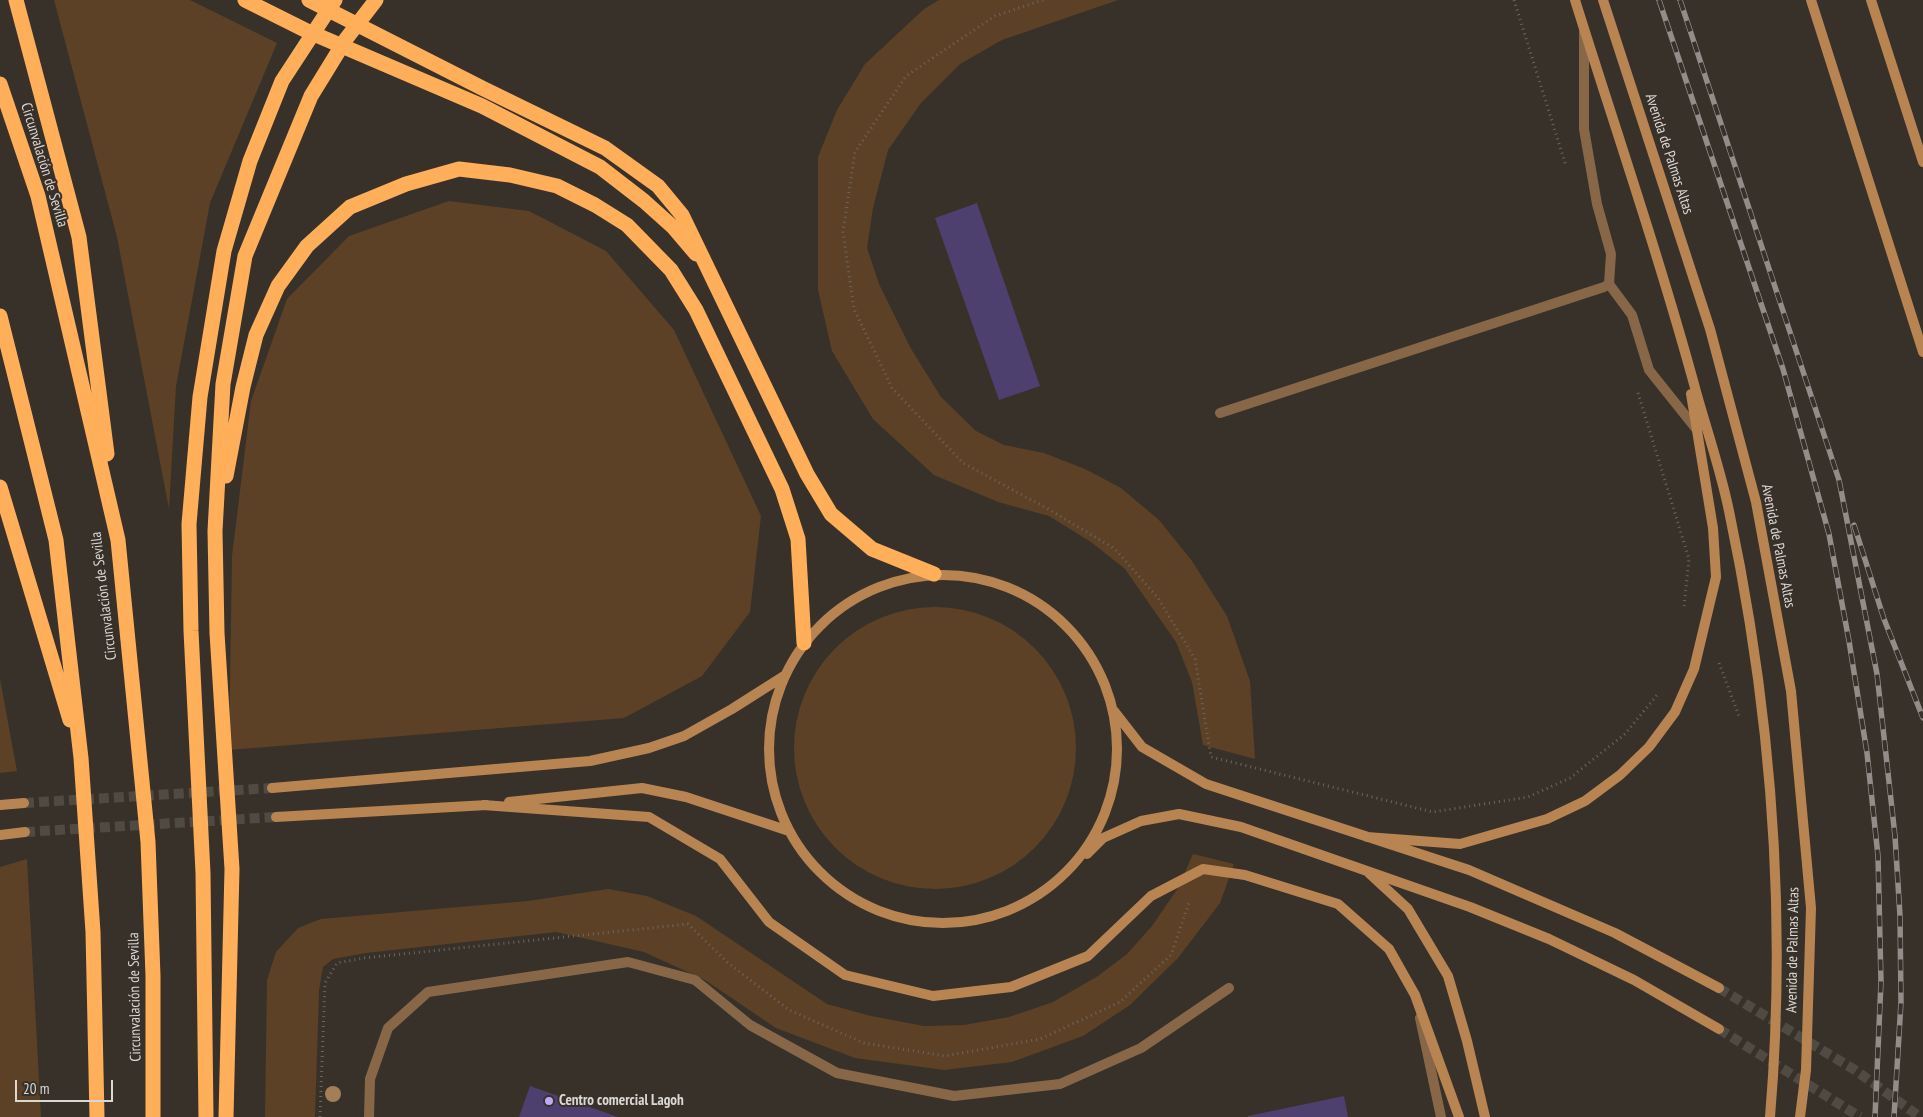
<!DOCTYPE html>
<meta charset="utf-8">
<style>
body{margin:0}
#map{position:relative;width:1923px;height:1117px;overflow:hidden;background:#37312a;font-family:"PT Sans Narrow",sans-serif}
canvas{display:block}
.scale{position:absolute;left:15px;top:1080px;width:98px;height:22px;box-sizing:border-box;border:2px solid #dbd7d3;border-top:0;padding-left:6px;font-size:15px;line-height:18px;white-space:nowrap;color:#dbd7d3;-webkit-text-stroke:4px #37312a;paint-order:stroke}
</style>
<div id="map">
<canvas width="1923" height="1117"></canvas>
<div class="scale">20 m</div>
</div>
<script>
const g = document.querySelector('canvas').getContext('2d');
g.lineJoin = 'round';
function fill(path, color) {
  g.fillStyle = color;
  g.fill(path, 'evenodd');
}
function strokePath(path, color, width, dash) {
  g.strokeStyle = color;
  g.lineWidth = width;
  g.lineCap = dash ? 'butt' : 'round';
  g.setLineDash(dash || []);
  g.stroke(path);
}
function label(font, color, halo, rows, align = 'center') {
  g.font = font + ' "PT Sans Narrow",sans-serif';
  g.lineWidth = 4;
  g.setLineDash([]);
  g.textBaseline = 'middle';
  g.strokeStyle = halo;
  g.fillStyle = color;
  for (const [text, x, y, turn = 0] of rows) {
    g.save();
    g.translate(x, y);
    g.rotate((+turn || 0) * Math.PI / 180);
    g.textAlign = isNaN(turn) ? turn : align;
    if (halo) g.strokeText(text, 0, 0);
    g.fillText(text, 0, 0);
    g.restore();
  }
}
fill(new Path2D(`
 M 54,0 L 190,0 L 277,43 L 210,203 L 176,386 L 169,509 L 117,237 Z
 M 939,0 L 1118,0 L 1002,40 L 960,64 L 921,103 L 888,150 L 873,208 L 867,248 L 879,284 L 910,347 L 941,397 L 976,431 L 1004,445 L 1044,453 L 1085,469 L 1121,488 L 1159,520 L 1192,561 L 1227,616 L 1250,681 L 1255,759 L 1203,745 L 1192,682 L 1176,642 L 1125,569 L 1091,542 L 1049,516 L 998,502 L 934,475 L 873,419 L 832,351 L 818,290 L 818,157 L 837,110 L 865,64 L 924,9 Z
 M 449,201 L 529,211 L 606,251 L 674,330 L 761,516 L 750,612 L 702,676 L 624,718 L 229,750 L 232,556 L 251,401 L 287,299 L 349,236 Z
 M794 748a141 141 0 1 1 282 0a141 141 0 1 1-282 0Z
 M 0,679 L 17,771 L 0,773 Z
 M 1193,854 L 1234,864 L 1220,903 L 1178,958 L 1130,1005 L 1083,1036 L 1012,1062 L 944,1070 L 855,1058 L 776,1028 L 705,980 L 644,952 L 556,932 L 366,953 L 333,959 L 323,967 L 319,990 L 315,1117 L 265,1117 L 267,980 L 276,952 L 298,928 L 321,919 L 528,901 L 608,889 L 647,896 L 696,916 L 827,1004 L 871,1016 L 924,1026 L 964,1025 L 1009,1017 L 1053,1002 L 1098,976 L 1127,954 L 1152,926 L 1178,888 Z
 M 27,859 L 41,1117 L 0,1117 L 0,867 Z`), '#5c4126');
fill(new Path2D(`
 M 977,203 L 1040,386 L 999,400 L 935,218 Z
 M 530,1086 L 618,1117 L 519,1117 Z
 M 1344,1096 L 1348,1117 L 1248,1117 L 1248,1116 Z`), '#4d406e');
strokePath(new Path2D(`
 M 24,803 L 272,788
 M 25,832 L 276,817
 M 1719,988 L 1855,1070 L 1920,1117
 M 1719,1029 L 1860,1117`), '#504a43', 10, [10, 5]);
strokePath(new Path2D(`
 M 1043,0 L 995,16 L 906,76 L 855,152 L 843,232 L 854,309 L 892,388 L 963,463 L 1050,510 L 1115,549 L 1158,598 L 1195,659 L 1211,757 L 1433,812 L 1528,797 L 1570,778 L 1625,734 L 1657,695
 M 1514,0 L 1566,166
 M 1638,393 L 1689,559 L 1684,606
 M 1719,663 L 1739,716
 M 320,1117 L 325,983 L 337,963 L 364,958 L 688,924 L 727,962 L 789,1010 L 864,1043 L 945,1056 L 1040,1039 L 1120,1002 L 1171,955 L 1190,900`), '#6b6660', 3, [1, 4]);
strokePath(new Path2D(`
 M 1584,32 L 1584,129 L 1597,204 L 1611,254 L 1609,284 L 1632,315 L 1649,370 L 1697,430
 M 1220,413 L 1604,287 L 1609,284
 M 1420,1018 L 1441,1117
 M 369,1117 L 370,1079 L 388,1028 L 428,992 L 628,962 L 695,980 L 750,1025 L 837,1073 L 954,1096 L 1060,1084 L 1141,1048 L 1229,988`), '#886748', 10);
strokePath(new Path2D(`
 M 1575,0 C 1616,131 1661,262 1697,395 C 1708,434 1721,472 1729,511 C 1771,710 1787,915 1770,1117
 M 1603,0 L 1710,329 L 1756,502 L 1791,691 L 1811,908 L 1806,1070 L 1800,1117
 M 1811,0 L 1923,352
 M 1871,0 L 1923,162
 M769 749a174 174 0 1 1 348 0a174 174 0 1 1-348 0Z
 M 1114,711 L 1142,747 L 1206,784 L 1469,870 L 1615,933 L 1719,988
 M 272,788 L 590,761 L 649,748 L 684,736 L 732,709 L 784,676
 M 509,802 L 642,788 L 686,797 L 789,831
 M 0,805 L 24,803
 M 483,805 L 649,817 L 720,859 L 769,922 L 845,975 L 933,996 L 1011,987 L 1088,956 L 1151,896 L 1203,869 L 1245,875 L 1338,904 L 1389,949 L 1415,995 L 1459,1117
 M 276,817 L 487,805
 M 0,835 L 25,832
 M 1367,837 L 1460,844 L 1547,819 L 1585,801 L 1620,775 L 1649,747 L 1675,712 L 1694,669 L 1716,577 L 1713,528 L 1691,394
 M 1087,854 L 1103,838 L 1141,821 L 1179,814 L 1241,827 L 1470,907 L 1549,939 L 1634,980 L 1719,1029
 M 1369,873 L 1408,909 L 1448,976 L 1467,1041 L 1485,1117`), '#b88451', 10);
strokePath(new Path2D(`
 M 16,0 L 79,237 L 107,454
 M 245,0 L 307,31 L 482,106 L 600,167 L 644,201 L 673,227 L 696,254
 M 309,0 L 484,89 L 605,148 L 658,186 L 682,215 L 807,474 L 831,514 L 872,549 L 934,574
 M 0,84 L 38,196 L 118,540 L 148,842 L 153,976 L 153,1117
 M 0,316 L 56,540 L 81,758 L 93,932 L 97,1117
 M 226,476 L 243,387 L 256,335 L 278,286 L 307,246 L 350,207 L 406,184 L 459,169 L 510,175 L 557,186 L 595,205 L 627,225 L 671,270 L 696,310 L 782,489 L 798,539 L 804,643
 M 0,487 L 70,720
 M 206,1117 L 203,873 L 191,631 L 189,524 L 200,397 L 224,251 L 250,161 L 282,81 L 335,0
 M 226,1117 L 232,869 L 217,633 L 215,531 L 223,384 L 245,256 L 311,96 L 346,39 L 376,0`), '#ffae5a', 15);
const rail = new Path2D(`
 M 1659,0 L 1783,369 L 1829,534 L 1849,641 L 1867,753 L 1878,856 L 1881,982 L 1875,1117
 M 1680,0 L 1839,480 L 1877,674 L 1895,836 L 1900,916 L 1901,1002 L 1894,1117
 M 1854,525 L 1884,619 L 1923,718`);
strokePath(rail, '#928d88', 5.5);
strokePath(rail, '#37312a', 4, [11]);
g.fillStyle = '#a47e59';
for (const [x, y] of [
 [333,1094]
]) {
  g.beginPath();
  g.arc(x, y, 8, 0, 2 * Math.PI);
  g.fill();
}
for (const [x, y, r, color] of [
 [549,1101,5,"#bda9f5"]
]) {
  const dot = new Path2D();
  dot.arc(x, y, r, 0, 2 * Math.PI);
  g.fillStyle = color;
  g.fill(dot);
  strokePath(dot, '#37312a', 2);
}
label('15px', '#dbd7d3', '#37312a', [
 ["Avenida de Palmas Altas",1669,154,72],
 ["Circunvalación de Sevilla",44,165,73],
 ["Avenida de Palmas Altas",1778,546,79],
 ["Circunvalación de Sevilla",104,596,-97],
 ["Avenida de Palmas Altas",1793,950,-89],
 ["Circunvalación de Sevilla",135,997,-91]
]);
label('bold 15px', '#dbd7d3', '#37312a', [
 ["Centro comercial Lagoh",559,1101]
], 'left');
</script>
